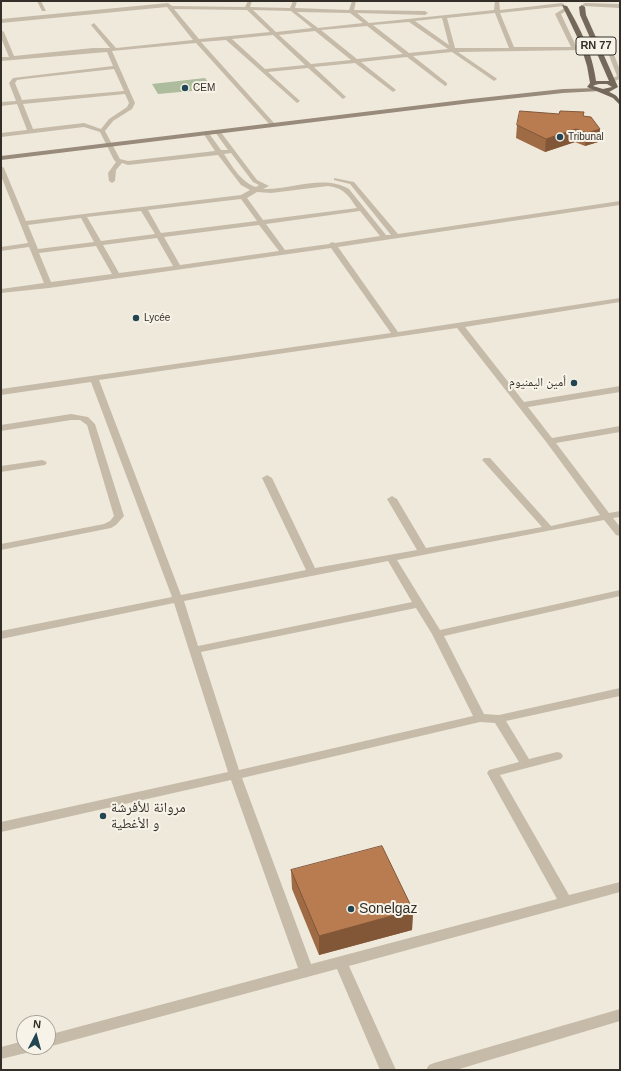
<!DOCTYPE html>
<meta charset="utf-8">
<style>
body{margin:0}
#map{position:relative;width:621px;height:1071px;overflow:hidden;background:#efe9dc;font-family:Helvetica,sans-serif}
canvas{display:block}
.frame{position:absolute;inset:0;border:2px solid #342e28;pointer-events:none}
.north{position:absolute;left:16px;top:1015px;width:40px;height:40px;box-sizing:border-box;background:#f7f3e8;border:1px solid #a9a49b;border-radius:50%;rotate:6deg;font-size:11px;font-weight:700;line-height:16px;text-align:center;color:#342e28}
.north::after{content:'';display:block;margin:auto;width:14px;height:18px;background:#224551;clip-path:polygon(50% 0,100% 100%,50% 72%,0 100%)}
</style>
<div id="map">
<canvas width="621" height="1071"></canvas>
<div class="frame"></div>
<div class="north">N</div>
</div>
<script>
const g = document.querySelector('canvas').getContext('2d');
g.lineJoin = 'round';
function fill(path, color) {
  g.fillStyle = color;
  g.fill(path, 'evenodd');
}
function strokePath(path, color, width, dash) {
  g.strokeStyle = color;
  g.lineWidth = width;
  g.lineCap = dash ? 'butt' : 'round';
  g.setLineDash(dash || []);
  g.stroke(path);
}
function label(font, color, halo, rows, align = 'center') {
  g.font = font + ' Helvetica,"Noto Naskh Arabic",sans-serif';
  g.lineWidth = 4;
  g.setLineDash([]);
  g.textBaseline = 'middle';
  g.strokeStyle = halo;
  g.fillStyle = color;
  for (const [text, x, y, turn = 0] of rows) {
    g.save();
    g.translate(x, y);
    g.rotate((+turn || 0) * Math.PI / 180);
    g.textAlign = isNaN(turn) ? turn : align;
    if (halo) g.strokeText(text, 0, 0);
    g.fillText(text, 0, 0);
    g.restore();
  }
}
fill(new Path2D(`
 M 205,78 L 213,89 L 158,94 L 152,84 Z`), '#acbc9d');
fill(new Path2D(`
 M 37,1 L 41,1 L 46,11 L 42,11 Z
 M 248,1 L 252,1 L 250,7 L 290,8 L 293,1 L 297,1 L 295,8 L 349,10 L 352,1 L 356,1 L 354,10 L 425,11 L 428,13 L 425,15 L 357,13 L 369,23 L 494,10 L 495,1 L 499,1 L 500,10 L 562,3 L 564,4 L 564,6 L 500,13 L 514,47 L 571,47 L 555,14 L 566,7 L 569,9 L 568,10 L 561,14 L 576,46 L 586,48 L 583,50 L 458,52 L 496,78 L 497,79 L 494,81 L 452,52 L 413,56 L 447,83 L 447,85 L 445,86 L 407,57 L 361,62 L 395,89 L 396,90 L 393,92 L 355,63 L 314,67 L 345,96 L 346,97 L 343,99 L 308,68 L 268,72 L 299,100 L 300,101 L 297,103 L 226,40 L 201,42 L 275,124 L 276,125 L 273,127 L 271,126 L 196,43 L 112,51 L 135,103 L 132,109 L 113,121 L 105,131 L 120,159 L 128,161 L 215,151 L 203,133 L 206,131 L 208,132 L 221,150 L 228,150 L 215,132 L 220,131 L 257,180 L 269,186 L 263,189 C 291,190 323,174 349,189 L 386,235 L 391,235 L 350,184 L 334,180 L 334,178 L 354,182 L 398,234 L 620,201 L 620,205 L 338,247 L 398,332 L 620,298 L 620,302 L 465,327 L 524,402 L 620,386 L 620,392 L 528,407 L 552,438 L 620,426 L 620,432 L 556,443 L 609,513 L 620,511 L 620,517 L 613,518 L 620,527 L 620,536 L 616,535 L 604,520 L 397,560 L 440,630 L 620,590 L 620,596 L 444,636 L 484,714 L 499,715 L 620,688 L 620,696 L 506,721 L 529,759 L 557,752 L 561,753 L 563,756 L 561,759 L 500,775 L 569,895 L 620,882 L 620,892 L 349,966 L 396,1070 L 380,1070 L 337,969 L 48,1047 L 47,1047 L 48,1035 L 298,968 L 231,780 L 1,832 L 1,822 L 228,772 L 174,603 L 1,639 L 1,631 L 172,597 L 91,382 L 1,395 L 1,389 L 391,333 L 331,248 L 49,288 L 1,293 L 1,289 L 44,283 L 29,247 L 1,251 L 1,247 L 28,243 L 1,176 L 1,166 L 4,168 L 26,221 L 241,195 L 250,190 L 241,185 L 218,155 L 128,165 L 122,163 L 116,170 L 115,181 L 112,183 L 109,181 L 108,173 L 116,162 L 114,160 L 100,132 L 84,127 L 1,137 L 1,133 L 27,130 L 17,104 L 1,106 L 1,102 L 16,101 L 9,83 L 13,78 L 113,66 L 107,52 L 1,61 L 1,57 L 9,57 L 1,38 L 1,30 L 4,32 L 14,56 L 93,48 L 110,48 L 91,25 L 94,23 L 116,48 L 193,40 L 167,7 L 1,23 L 1,19 L 168,3 L 172,6 L 245,7 ZM 174,9 L 247,10 L 270,32 L 199,39 ZM 253,10 L 291,11 L 312,28 L 276,32 ZM 297,12 L 350,13 L 363,23 L 318,28 ZM 495,13 L 509,48 L 455,48 L 447,18 ZM 442,18 L 449,45 L 415,21 ZM 409,22 L 448,49 L 409,53 L 373,25 ZM 367,26 L 403,54 L 357,59 L 321,30 ZM 315,31 L 351,60 L 311,64 L 279,35 ZM 273,35 L 305,65 L 265,69 L 232,39 ZM 114,69 L 124,91 L 22,100 L 15,83 L 17,80 L 24,79 ZM 125,94 L 129,103 L 127,107 L 109,119 L 101,129 L 84,123 L 33,129 L 23,104 ZM 231,153 L 253,182 L 259,185 L 256,187 C 241,182 232,166 224,154 ZM 328,186 C 344,188 348,195 357,208 L 263,220 L 247,198 L 257,192 L 271,193 ZM 241,199 L 257,221 L 161,233 L 148,210 ZM 141,211 L 155,234 L 101,241 L 87,217 ZM 360,211 L 380,236 L 335,243 L 332,242 L 329,244 L 285,250 L 266,224 ZM 81,218 L 94,242 L 38,249 L 28,225 ZM 259,225 L 279,251 L 180,265 L 164,237 ZM 157,238 L 173,266 L 119,273 L 103,245 ZM 96,246 L 112,274 L 51,282 L 39,253 ZM 457,328 L 547,443 L 600,515 L 551,526 L 490,458 L 484,458 L 482,460 L 484,462 L 542,527 L 426,548 L 397,499 L 392,496 L 387,499 L 417,550 L 315,568 L 272,478 L 267,475 L 262,478 L 306,570 L 181,595 L 99,380 ZM 388,561 L 412,602 L 198,646 L 184,601 ZM 416,608 L 432,634 L 473,716 L 239,770 L 201,652 ZM 480,722 L 495,723 L 519,762 L 489,770 L 487,773 L 557,899 L 311,964 L 242,778 Z
 M 585,3 L 620,4 L 620,8 L 583,6 L 583,4 Z
 M 592,35 L 608,39 L 620,70 L 620,79 L 612,82 L 609,80 L 617,76 L 603,40 L 590,38 L 590,36 Z
 M 71,414 L 88,417 L 95,424 L 124,516 L 116,525 L 111,528 L 1,550 L 1,544 L 104,524 L 110,521 L 114,516 L 87,425 L 80,420 L 71,420 L 1,431 L 1,425 Z
 M 42,460 L 45,461 L 47,463 L 45,465 L 1,472 L 1,466 Z
 M 620,1009 L 620,1021 L 456,1070 L 426,1070 L 429,1065 L 434,1063 Z
 M 24,1041 L 24,1047 L 32,1047 L 30,1052 L 1,1059 L 1,1047 Z`), '#c6bba9');
fill(new Path2D(`
 M 598,88 L 601,90 L 600,91 L 563,93 L 471,103 L 1,160 L 1,156 L 471,99 L 563,89 Z`), '#998b7b');
fill(new Path2D(`
 M 562,5 L 567,6 C 580,27 593,55 596,81 L 609,81 L 580,15 L 579,7 L 582,5 L 585,7 L 586,15 L 618,87 L 609,92 C 616,95 620,97 620,105 L 613,98 L 587,87 L 590,83 L 587,66 L 580,43 ZM 599,84 L 607,84 L 612,87 L 603,89 L 593,86 L 595,85 Z`), '#74685b');
fill(new Path2D(`
 M 583,116 L 600,129 L 598,142 L 585,146 L 575,142 L 545,152 L 516,138 L 517,125 Z
 M 291,870 L 413,910 L 412,930 L 319,955 L 292,889 Z`), '#9f6b45');
fill(new Path2D(`
 M 576,129 L 575,142 L 545,152 L 546,139 Z
 M 600,129 L 598,142 L 585,146 L 587,133 Z
 M 413,910 L 412,930 L 319,955 L 319,936 Z`), '#825738');
const building = new Path2D(`
 M 520,111 L 559,114 L 560,111 L 584,112 L 583,116 L 591,117 L 600,129 L 587,133 L 576,129 L 546,139 L 517,125 Z
 M 382,846 L 413,910 L 319,936 L 291,870 Z`);
fill(building, '#b97c50');
strokePath(building, '#825738', 1);
for (const [x, y, r, color] of [
 [185,88,4,"#224551"],
 [560,137,4,"#224551"],
 [136,318,4,"#224551"],
 [574,383,4,"#224551"],
 [103,816,4,"#224551"],
 [351,909,4,"#224551"]
]) {
  const dot = new Path2D();
  dot.arc(x, y, r, 0, 2 * Math.PI);
  g.fillStyle = color;
  g.fill(dot);
  strokePath(dot, '#f7f3e8', 1.5);
}
label('10px', '#342e28', '#f7f3e8', [
 ["CEM",193,88],
 ["Tribunal",568,137],
 ["Lycée",144,318]
], 'left');
for (const [x, y, w] of [
 [596,46,40]
]) {
  const box = new Path2D();
  box.roundRect(x - w / 2, y - 9, w, 18, 3);
  g.fillStyle = '#f7f3e8';
  g.fill(box);
  strokePath(box, '#342e28', 1);
}
label('bold 11px', '#342e28', null, [
 ["RN 77",596,46]
]);
label('12px', '#342e28', '#f7f3e8', [
 ["أمين اليمنيوم",566,383]
], 'right');
label('14px', '#342e28', '#f7f3e8', [
 ["مروانة للأفرشة",111,808],
 ["و الأغطية",111,824],
 ["Sonelgaz",359,909]
], 'left');
</script>
